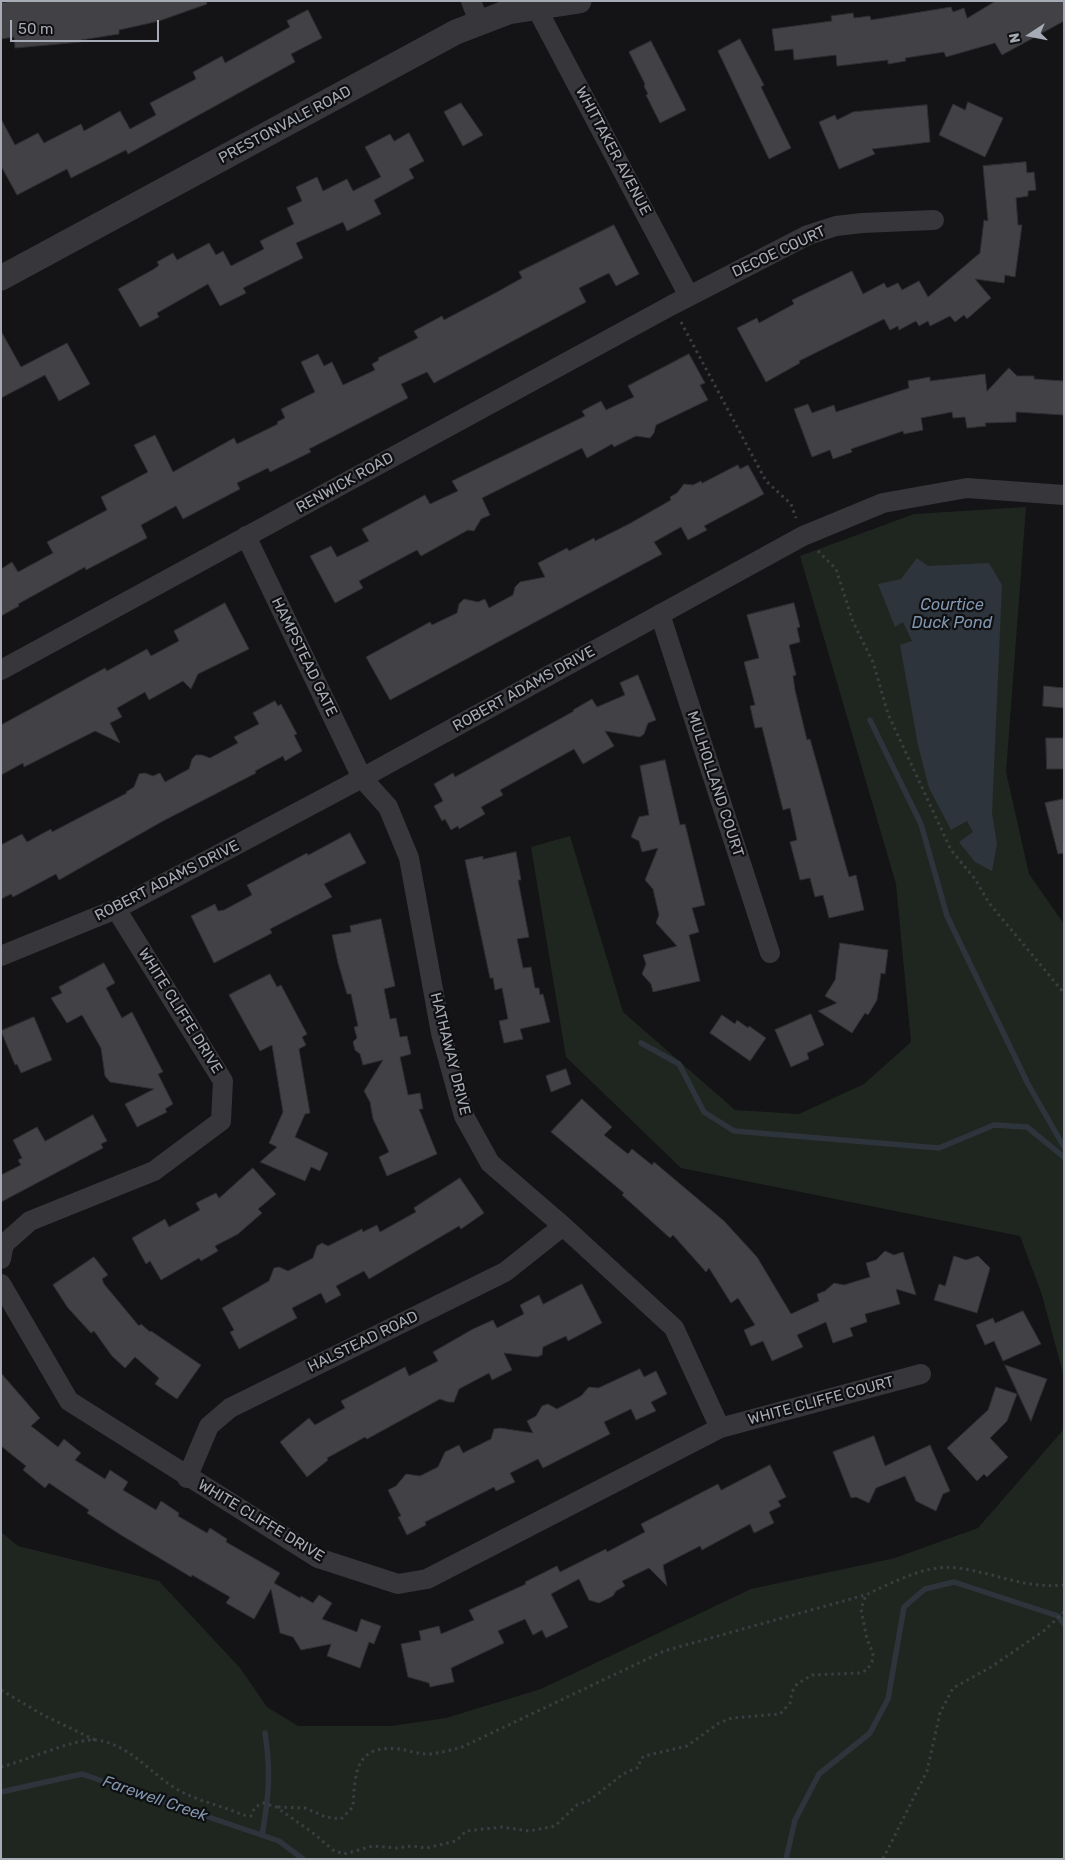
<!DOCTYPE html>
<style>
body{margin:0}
#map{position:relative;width:1065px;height:1860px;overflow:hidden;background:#141416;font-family:Rubik,sans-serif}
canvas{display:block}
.frame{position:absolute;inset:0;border:2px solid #a7abb5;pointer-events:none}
.north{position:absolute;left:1005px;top:10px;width:50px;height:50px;-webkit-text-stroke:4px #0f0f11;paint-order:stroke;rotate:259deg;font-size:14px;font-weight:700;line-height:20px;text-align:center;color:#a7abb5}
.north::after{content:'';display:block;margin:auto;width:18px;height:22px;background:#a7abb5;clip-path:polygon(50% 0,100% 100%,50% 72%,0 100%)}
.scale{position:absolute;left:10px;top:20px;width:149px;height:22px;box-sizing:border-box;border:2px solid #a7abb5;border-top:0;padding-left:6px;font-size:15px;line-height:18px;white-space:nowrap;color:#a7abb5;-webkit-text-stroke:4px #0f0f11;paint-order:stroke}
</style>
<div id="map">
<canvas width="1065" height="1860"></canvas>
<div class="frame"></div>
<div class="north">N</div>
<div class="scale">50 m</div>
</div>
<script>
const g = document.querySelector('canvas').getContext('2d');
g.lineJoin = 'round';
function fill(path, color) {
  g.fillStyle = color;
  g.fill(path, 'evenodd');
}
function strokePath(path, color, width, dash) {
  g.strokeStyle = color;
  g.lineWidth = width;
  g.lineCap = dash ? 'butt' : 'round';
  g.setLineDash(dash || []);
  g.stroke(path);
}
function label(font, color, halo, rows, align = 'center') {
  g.font = font + ' Rubik,sans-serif';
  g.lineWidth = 4.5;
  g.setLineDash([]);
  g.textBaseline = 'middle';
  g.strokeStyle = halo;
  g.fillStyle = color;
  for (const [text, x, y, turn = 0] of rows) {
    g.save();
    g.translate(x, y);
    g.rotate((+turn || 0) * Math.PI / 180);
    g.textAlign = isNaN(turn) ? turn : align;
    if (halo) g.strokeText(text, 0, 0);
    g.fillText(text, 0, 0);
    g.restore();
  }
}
fill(new Path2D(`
 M 1026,507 L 1006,772 L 1029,874 L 1064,924 L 1064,1377 L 1042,1295 L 1020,1236 L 681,1168 L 566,1057 L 531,847 L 570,836 L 623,1012 L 735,1110 L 799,1114 L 864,1084 L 911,1042 L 896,884 L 800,556 L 914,514 Z
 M 1064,1429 L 1064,1859 L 1,1859 L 1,1532 L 18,1546 L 159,1581 L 240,1668 L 267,1707 L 298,1726 L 391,1726 L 446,1718 L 541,1689 L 751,1589 L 895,1558 L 978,1528 Z`), '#1f2620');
fill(new Path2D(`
 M 917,558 L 928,566 L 989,563 L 1002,585 L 992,813 L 997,844 L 992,871 L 975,862 L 959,842 L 973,832 L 967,821 L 951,830 L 929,788 L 918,745 L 900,645 L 912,641 L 903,622 L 895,627 L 878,584 L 901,579 Z`), '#2d343b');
strokePath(new Path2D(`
 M 870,720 L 921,824 L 947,916 L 1028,1084 L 1064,1147
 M 641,1043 L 679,1064 L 704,1112 L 734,1131 L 939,1148 L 994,1125 L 1027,1127 L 1064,1157
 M 1,1792 L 82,1774 L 279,1841 L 303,1859
 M 262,1835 C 269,1796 271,1772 265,1733
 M 786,1859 L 795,1820 L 819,1774 L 870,1733 L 888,1699 L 904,1607 L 925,1589 L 954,1582 L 1058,1616 L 1064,1624`), '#2d343b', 5.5);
const building = new Path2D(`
 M 13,1 L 206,1 L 207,4 L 159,21 L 119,30 L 119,34 L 81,40 L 81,42 L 15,48 L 14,37 L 1,39 L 1,3 Z
 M 996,1 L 1064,1 L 1064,21 L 1002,55 L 995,43 L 946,57 L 944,52 L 905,58 L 906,61 L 888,64 L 888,60 L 837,66 L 836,55 L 794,60 L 793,49 L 775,51 L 772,29 L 832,21 L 831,16 L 853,13 L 854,18 L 870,16 L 871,20 L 951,7 L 953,12 L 964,8 L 967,18 Z
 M 308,10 L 322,38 L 291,54 L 295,62 L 128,154 L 126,150 L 71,178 L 67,169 L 17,195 L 1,166 L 1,119 L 15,145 L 38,133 L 44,143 L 81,124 L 84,131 L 120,111 L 130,129 L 156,115 L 150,103 L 196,79 L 193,72 L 222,56 L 225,63 L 290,27 L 287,21 Z
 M 740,39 L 764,85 L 761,87 L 791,148 L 769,159 L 718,51 Z
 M 651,41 L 686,110 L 660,123 L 646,95 L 648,94 L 644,86 L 645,84 L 629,52 Z
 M 968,102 L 1003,118 L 985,157 L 939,135 L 953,104 L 965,110 Z
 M 461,103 L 483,135 L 463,146 L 444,112 Z
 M 927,105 L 930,142 L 872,149 L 875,154 L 839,169 L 819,122 L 835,115 L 837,120 L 853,112 Z
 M 409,133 L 424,161 L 409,169 L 414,178 L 374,200 L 381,214 L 347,231 L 343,222 L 296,243 L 303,258 L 243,288 L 246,293 L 220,306 L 208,284 L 157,313 L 159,317 L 140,327 L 118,289 L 154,269 L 159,265 L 157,262 L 173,253 L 177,260 L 209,243 L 216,255 L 223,251 L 231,266 L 264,249 L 260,241 L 294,224 L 287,208 L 302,201 L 296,187 L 317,177 L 323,191 L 347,179 L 353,191 L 381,177 L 365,147 L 390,134 L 394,141 Z
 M 1026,162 L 1027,173 L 1034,172 L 1036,190 L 1028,191 L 1028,196 L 1016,198 L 1018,225 L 1022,225 L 1015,277 L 1005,275 L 1004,283 L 975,279 L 991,298 L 967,319 L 964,315 L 955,322 L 950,316 L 930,326 L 928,321 L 919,326 L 916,321 L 899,330 L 898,326 L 890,330 L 884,319 L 799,361 L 800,363 L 766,382 L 737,328 L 757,318 L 759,323 L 794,304 L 792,300 L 852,271 L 863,294 L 884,283 L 887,288 L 898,283 L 902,290 L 919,281 L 928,297 L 980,253 L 984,220 L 988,221 L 983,166 Z
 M 614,225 L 639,274 L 616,286 L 609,273 L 579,288 L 586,302 L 434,383 L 427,372 L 401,384 L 408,398 L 309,449 L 311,452 L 270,472 L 268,468 L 237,483 L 240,489 L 183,519 L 176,506 L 141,525 L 147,538 L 86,570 L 85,567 L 18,604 L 19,606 L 1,616 L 1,569 L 12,562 L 18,572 L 53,553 L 47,542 L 107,510 L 101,497 L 148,472 L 134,445 L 155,435 L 173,472 L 234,438 L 237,444 L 278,424 L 277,422 L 285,418 L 281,409 L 315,392 L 301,362 L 318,354 L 324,366 L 332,362 L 343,385 L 375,370 L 372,364 L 379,360 L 378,358 L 418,338 L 414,331 L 442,316 L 444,320 L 499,291 L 522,278 L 519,272 Z
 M 1,331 L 21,367 L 67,343 L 90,384 L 59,401 L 45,375 L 1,398 Z
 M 689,354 L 705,383 L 700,385 L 708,400 L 656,425 L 654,433 L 650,438 L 636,436 L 614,447 L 612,444 L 587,458 L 582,448 L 482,498 L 490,515 L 481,519 L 474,531 L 468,530 L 421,556 L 417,550 L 359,581 L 363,588 L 335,603 L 310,556 L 331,546 L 337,557 L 369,541 L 362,529 L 425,495 L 430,504 L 458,491 L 452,481 L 585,416 L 582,411 L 601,401 L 606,410 L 634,397 L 628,386 Z
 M 1009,368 L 1017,376 L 1034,376 L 1034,379 L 1064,381 L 1064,415 L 1016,412 L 1016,422 L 985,423 L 986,426 L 967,428 L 965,417 L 953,418 L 952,412 L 921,418 L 923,430 L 904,434 L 903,431 L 851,449 L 852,452 L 833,459 L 830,450 L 812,457 L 794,409 L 808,404 L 812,413 L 834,405 L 836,412 L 909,388 L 908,381 L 930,377 L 930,381 L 985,374 L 987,391 Z
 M 738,465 L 740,469 L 748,465 L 764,494 L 704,526 L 707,530 L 688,540 L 681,527 L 654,542 L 662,554 L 390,700 L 366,657 L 430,622 L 432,625 L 457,613 L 459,604 L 464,599 L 478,602 L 485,599 L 489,608 L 513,595 L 515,587 L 520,582 L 545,577 L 538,563 L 567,548 L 569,551 L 594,538 L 595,541 L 629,524 L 671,500 L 670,497 L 677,493 L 684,484 L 693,485 L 701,481 L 702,483 Z
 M 225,603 L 249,649 L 198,674 L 191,689 L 183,681 L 149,700 L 145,692 L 117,708 L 122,717 L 110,723 L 120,743 L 95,731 L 24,767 L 23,763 L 1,775 L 1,725 L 105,668 L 107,671 L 147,649 L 151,656 L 179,641 L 174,631 Z
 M 794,603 L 800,627 L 797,628 L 800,642 L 789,645 L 796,675 L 793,676 L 795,690 L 807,740 L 810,739 L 849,877 L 856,875 L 864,910 L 829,918 L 823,895 L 815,897 L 810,878 L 800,880 L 790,842 L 797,840 L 790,808 L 783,810 L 762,727 L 755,728 L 750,706 L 755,705 L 744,662 L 759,658 L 747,615 Z
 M 638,675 L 656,720 L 648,723 L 644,734 L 640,737 L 605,731 L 614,746 L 583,764 L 574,749 L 500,790 L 503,795 L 481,807 L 485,814 L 459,829 L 458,826 L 451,830 L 445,819 L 442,821 L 434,806 L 443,801 L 434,784 L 453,773 L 455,777 L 574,711 L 573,710 L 592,699 L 597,707 L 625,695 L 620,683 Z
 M 1044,686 L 1064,688 L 1064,708 L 1043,706 Z
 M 275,701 L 278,706 L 281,704 L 297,734 L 294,735 L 302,751 L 285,761 L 283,756 L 255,771 L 256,773 L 163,821 L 59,880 L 56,874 L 13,897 L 11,894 L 1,899 L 1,845 L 22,834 L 27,842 L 51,829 L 52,832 L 127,793 L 126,792 L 134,787 L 139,774 L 145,773 L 153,776 L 160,773 L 165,782 L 189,769 L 192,759 L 196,755 L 202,755 L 210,758 L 238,743 L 234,737 L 259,724 L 253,713 Z
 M 1046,738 L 1064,738 L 1064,769 L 1047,769 Z
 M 665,760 L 680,825 L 685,824 L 705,905 L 692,908 L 699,932 L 689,935 L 700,981 L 653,992 L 651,984 L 642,974 L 646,964 L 643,955 L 677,946 L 656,923 L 659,915 L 653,889 L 645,880 L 658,848 L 642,852 L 639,841 L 631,837 L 639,817 L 649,815 L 640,766 Z
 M 1064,799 L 1064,853 L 1058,854 L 1045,803 Z
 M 350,833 L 366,863 L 324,884 L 332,897 L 270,929 L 272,933 L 214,963 L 191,916 L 215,904 L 218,911 L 224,910 L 252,895 L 247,885 L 307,853 L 308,855 Z
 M 516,852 L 521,880 L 518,880 L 529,937 L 517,939 L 523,968 L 531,967 L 535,988 L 539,988 L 540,995 L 543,994 L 550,1022 L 520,1029 L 523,1039 L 504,1043 L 499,1021 L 508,1019 L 502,988 L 495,990 L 493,978 L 490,978 L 465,860 L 483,856 L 483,859 Z
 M 381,919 L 395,986 L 384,989 L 390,1019 L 396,1018 L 400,1037 L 407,1036 L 411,1054 L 400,1057 L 408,1095 L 420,1093 L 423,1109 L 419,1109 L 437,1154 L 387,1176 L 379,1157 L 389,1152 L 373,1119 L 370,1102 L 364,1091 L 383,1060 L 363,1065 L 360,1054 L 355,1050 L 353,1042 L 357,1038 L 354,1027 L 358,1026 L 351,994 L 347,994 L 338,963 L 332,935 L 351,932 L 350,926 Z
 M 840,943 L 888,950 L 885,974 L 881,973 L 877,1000 L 868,1015 L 865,1013 L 852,1033 L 818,1011 L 837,1003 L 825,996 L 835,980 Z
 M 104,963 L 115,983 L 106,988 L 122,1018 L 132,1012 L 163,1072 L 158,1074 L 173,1104 L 165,1109 L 167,1112 L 137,1127 L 125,1104 L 154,1089 L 110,1082 L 105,1076 L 101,1048 L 82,1015 L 67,1023 L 51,998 L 62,993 L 59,987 Z
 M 270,974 L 277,987 L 281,985 L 307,1034 L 302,1037 L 306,1045 L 299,1049 L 310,1113 L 305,1114 L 295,1137 L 328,1153 L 320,1171 L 311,1167 L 305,1181 L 260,1162 L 277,1147 L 269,1143 L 283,1112 L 272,1045 L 260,1051 L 229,995 Z
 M 811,1014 L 824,1045 L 807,1053 L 809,1059 L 791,1067 L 775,1030 Z
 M 722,1015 L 735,1024 L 737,1020 L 748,1028 L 749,1026 L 766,1038 L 750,1061 L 710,1033 Z
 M 34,1017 L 52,1060 L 21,1073 L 17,1064 L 15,1065 L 1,1031 Z
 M 566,1069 L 571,1084 L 551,1092 L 546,1076 Z
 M 582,1099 L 612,1127 L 604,1135 L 628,1154 L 632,1149 L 652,1165 L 654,1162 L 724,1221 L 757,1257 L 791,1314 L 819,1301 L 817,1294 L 825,1291 L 834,1283 L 844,1285 L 870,1277 L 866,1263 L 876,1260 L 885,1251 L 894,1255 L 903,1252 L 916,1295 L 896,1289 L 900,1304 L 865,1314 L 867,1322 L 850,1328 L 853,1336 L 833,1343 L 826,1322 L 797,1335 L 803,1347 L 772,1361 L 763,1341 L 751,1346 L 744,1330 L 755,1325 L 738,1298 L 731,1303 L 709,1268 L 706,1272 L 673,1235 L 670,1238 L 622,1195 L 624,1193 L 551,1132 Z
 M 93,1115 L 107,1141 L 101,1144 L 103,1148 L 1,1202 L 1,1175 L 21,1165 L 18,1160 L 22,1158 L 13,1140 L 37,1127 L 45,1141 Z
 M 253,1168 L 276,1194 L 258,1209 L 262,1213 L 238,1234 L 215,1246 L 218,1251 L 201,1261 L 199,1258 L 161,1280 L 150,1261 L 146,1264 L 132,1238 L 165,1219 L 169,1227 L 200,1210 L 196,1203 L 216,1193 L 219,1198 Z
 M 460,1178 L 484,1213 L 461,1229 L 459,1226 L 369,1279 L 364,1271 L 336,1286 L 341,1295 L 326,1303 L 321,1293 L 292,1308 L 297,1318 L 239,1349 L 230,1332 L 234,1330 L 222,1308 L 269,1281 L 274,1268 L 279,1267 L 288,1271 L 313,1258 L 317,1246 L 322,1243 L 328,1246 L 362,1229 L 363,1232 L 377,1225 L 380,1232 L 416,1212 L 414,1208 Z
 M 954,1256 L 966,1260 L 978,1256 L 990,1268 L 977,1313 L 934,1300 L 939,1284 L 945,1286 Z
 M 94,1257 L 108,1275 L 102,1279 L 104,1284 L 139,1326 L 141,1324 L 150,1332 L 151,1331 L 201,1365 L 177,1399 L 155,1384 L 159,1378 L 135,1357 L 125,1368 L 112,1356 L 94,1331 L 91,1333 L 68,1308 L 53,1285 Z
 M 582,1284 L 602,1323 L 568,1341 L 566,1336 L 543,1347 L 542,1355 L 537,1357 L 504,1353 L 512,1370 L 492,1380 L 489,1373 L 459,1389 L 454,1402 L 448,1402 L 440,1399 L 367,1439 L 365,1437 L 327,1458 L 328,1460 L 307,1477 L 280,1442 L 309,1418 L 315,1425 L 345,1408 L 341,1401 L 405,1367 L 409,1376 L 438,1361 L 433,1352 L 473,1329 L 493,1320 L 497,1328 L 524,1314 L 520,1305 L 539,1295 L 543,1304 Z
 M 1023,1311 L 1041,1344 L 1003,1361 L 994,1341 L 985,1345 L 976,1325 L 993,1318 L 995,1323 Z
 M 1005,1365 L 1047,1379 L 1031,1421 Z
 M 640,1369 L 644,1377 L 656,1371 L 667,1394 L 651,1402 L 656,1411 L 636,1420 L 631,1409 L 604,1422 L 610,1434 L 543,1468 L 538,1459 L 510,1473 L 515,1482 L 496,1491 L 494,1487 L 425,1522 L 426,1525 L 407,1535 L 398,1517 L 401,1516 L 388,1490 L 396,1486 L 406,1474 L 420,1476 L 438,1467 L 445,1452 L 459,1445 L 463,1453 L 491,1439 L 494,1429 L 500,1428 L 533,1433 L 527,1421 L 536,1416 L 542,1406 L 548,1404 L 557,1409 L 581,1396 L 589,1387 L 598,1388 Z
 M 1,1373 L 40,1418 L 31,1426 L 58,1447 L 64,1439 L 81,1453 L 75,1460 L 105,1479 L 110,1470 L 128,1482 L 123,1490 L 156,1510 L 161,1501 L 179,1513 L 178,1516 L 207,1533 L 210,1528 L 227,1539 L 226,1542 L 280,1573 L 274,1583 L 300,1598 L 301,1596 L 313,1603 L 319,1595 L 332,1603 L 322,1619 L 357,1632 L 361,1619 L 381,1626 L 374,1644 L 369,1642 L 360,1668 L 327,1656 L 331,1644 L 301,1650 L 293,1637 L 280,1633 L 271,1589 L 254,1619 L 226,1603 L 230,1597 L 192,1575 L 191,1577 L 121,1535 L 87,1513 L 89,1510 L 49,1483 L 45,1488 L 23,1470 L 26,1466 L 1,1446 Z
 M 996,1387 L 1017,1394 L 1007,1421 L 990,1438 L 1008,1457 L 987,1477 L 984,1474 L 977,1481 L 947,1448 L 988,1410 Z
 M 874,1436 L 885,1466 L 930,1445 L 950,1491 L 943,1494 L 936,1511 L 916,1501 L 905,1476 L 876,1488 L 869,1503 L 856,1497 L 851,1498 L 833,1452 Z
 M 770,1465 L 786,1497 L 778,1501 L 781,1506 L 769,1512 L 774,1523 L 754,1533 L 750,1524 L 702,1550 L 700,1546 L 663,1565 L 667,1586 L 649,1568 L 622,1581 L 625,1586 L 616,1591 L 613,1596 L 599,1603 L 589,1600 L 579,1579 L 551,1594 L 568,1627 L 546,1638 L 542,1630 L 533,1635 L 525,1619 L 498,1631 L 504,1643 L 451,1668 L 454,1682 L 430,1687 L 429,1683 L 408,1677 L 401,1644 L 421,1640 L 419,1631 L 439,1626 L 441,1634 L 474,1620 L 469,1610 L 526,1584 L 525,1582 L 557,1566 L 560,1572 L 606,1549 L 607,1552 L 645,1532 L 641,1524 L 718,1484 L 721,1490 Z`);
fill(building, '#414146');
strokePath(building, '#2f2e32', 1);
strokePath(new Path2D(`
 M 681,322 L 766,481 L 791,504 L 796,518
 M 818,551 L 836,569 L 853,622 L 873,662 L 888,714 L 951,850 L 975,879 L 989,903 L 1064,993
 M 1,1690 L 43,1715 L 95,1740
 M 1,1767 C 25,1761 75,1738 97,1740 C 130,1745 149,1772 175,1788 C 195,1801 221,1805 243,1815 L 251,1816 L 255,1807 L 263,1803 L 276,1807 L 313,1833 L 333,1850 L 344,1854 L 373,1846 L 397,1848 L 412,1846 L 426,1848 L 456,1841 L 466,1831 L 502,1827 L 529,1831 L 555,1826 L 577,1805 L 590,1800 L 623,1774 L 639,1767 L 640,1760 L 644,1756 L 687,1746 L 719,1723 L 732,1718 L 780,1714 L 790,1703 L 792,1692 L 797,1684 L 812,1675 L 859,1673 L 867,1670 L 872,1662 L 873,1653 L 867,1639 L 861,1609 L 866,1595 L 874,1591 C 900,1579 929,1564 958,1568 C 996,1573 1024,1589 1064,1585
 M 278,1807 L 305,1808 L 326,1817 L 341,1819 L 353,1807 C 355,1773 355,1744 399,1749 C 408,1750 417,1754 426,1754 C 437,1754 449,1750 460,1748 L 664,1651 L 865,1595
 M 883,1859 L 927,1771 L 940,1713 L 953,1688 L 991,1667 L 1045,1630 L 1064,1612`), '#3c3d42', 3, [2.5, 4]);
strokePath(new Path2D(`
 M 471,1 L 479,22
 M 536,7 L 689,296
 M 246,536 L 362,778 L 388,807 L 409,858 L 441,1033 L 464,1116 L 490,1163 L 563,1226 L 674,1328 L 720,1428
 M 660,614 L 770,953
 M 1,670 L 672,305 L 808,235 L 836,226 L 862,223 L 934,220
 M 1,956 L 116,909 L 362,778 L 803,536 L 883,503 L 967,488 L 1064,495
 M 1,1259 L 4,1244 L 30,1221 L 154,1171 L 221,1121 L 223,1081 L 116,909
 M 1,1284 L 69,1401 L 318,1558 L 398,1584 L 427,1579 L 720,1428 L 921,1374
 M 187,1478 L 209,1426 L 230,1408 L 505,1272 L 563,1226`), '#36363b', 20);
strokePath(new Path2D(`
 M 1,278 L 456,32 L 508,12 L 579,1`), '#36363b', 25);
label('15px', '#a7abb5', '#0f0f11', [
 ["PRESTONVALE ROAD",285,125,-28],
 ["WHITTAKER AVENUE",613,151,62],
 ["DECOE COURT",779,252,-25],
 ["RENWICK ROAD",345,483,-29],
 ["HAMPSTEAD GATE",304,657,64],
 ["ROBERT ADAMS DRIVE",524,689,-29],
 ["MULHOLLAND COURT",715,784,72],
 ["ROBERT ADAMS DRIVE",167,881,-27],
 ["WHITE CLIFFE DRIVE",180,1011,58],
 ["HATHAWAY DRIVE",450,1054,76],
 ["HALSTEAD ROAD",363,1342,-26],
 ["WHITE CLIFFE COURT",821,1401,-15],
 ["WHITE CLIFFE DRIVE",261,1521,31]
]);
label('italic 16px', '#8096af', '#0f0f11', [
 ["Courtice",952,605],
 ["Duck Pond",952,623],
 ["Farewell Creek",155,1799,19]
]);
</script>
